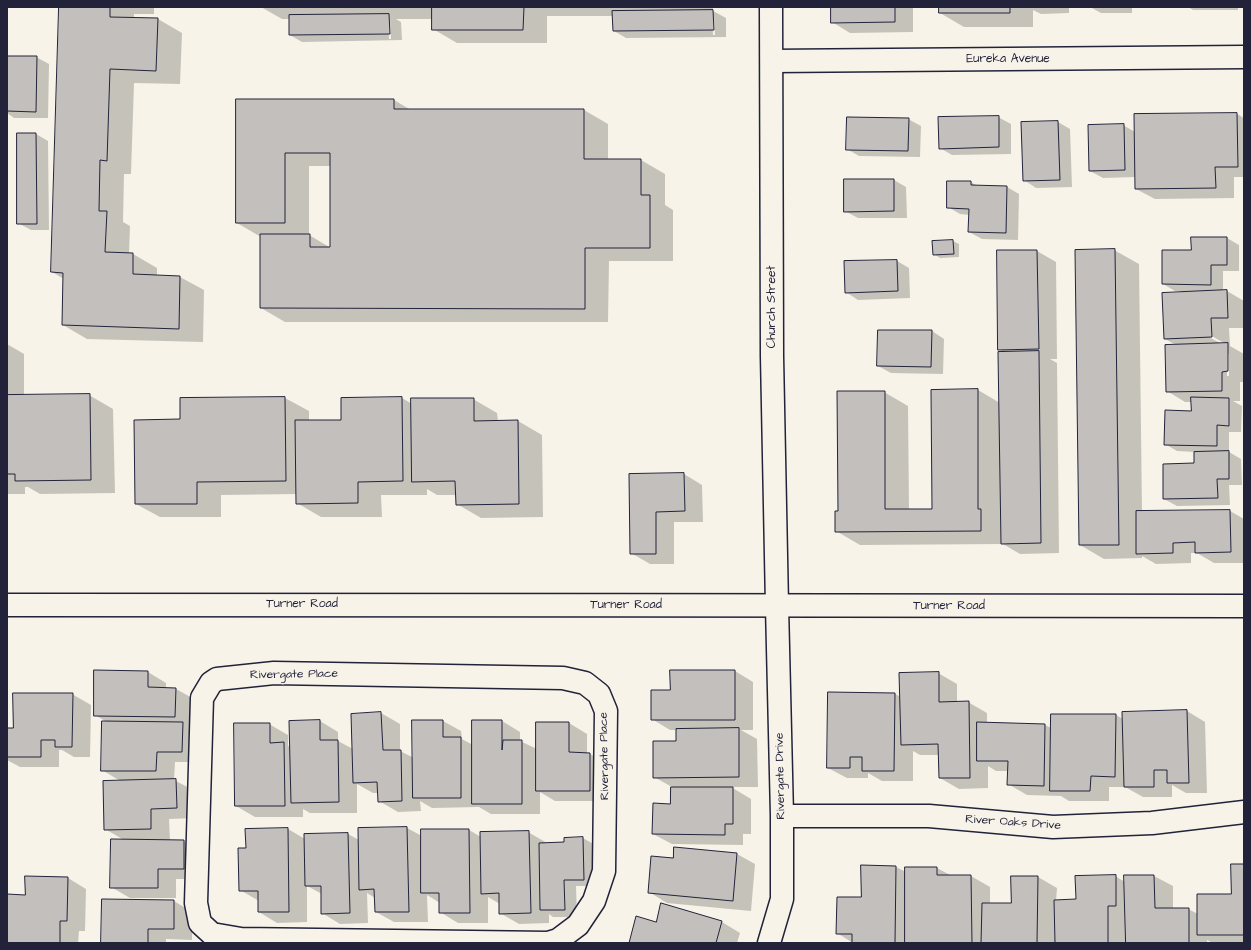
<!DOCTYPE html>
<style>
body{margin:0}
#map{position:relative;width:1251px;height:950px;overflow:hidden;background:#f7f3e8;font-family:"Architects Daughter",sans-serif}
canvas{display:block}
.frame{position:absolute;inset:0;border:8px solid #22223b;pointer-events:none}
</style>
<div id="map">
<canvas width="1251" height="950"></canvas>
<div class="frame"></div>
</div>
<script>
const c = document.querySelector('canvas').getContext('2d');
c.lineJoin = 'round';
function fill(path, color) {
  c.fillStyle = color;
  c.fill(path, 'evenodd');
}
function stroke(path, color, width, dash) {
  c.strokeStyle = color;
  c.lineWidth = width;
  c.lineCap = dash ? 'butt' : 'round';
  c.setLineDash(dash || []);
  c.stroke(path);
}
function label(font, color, halo, rows, align = 'center') {
  c.font = font + ' "Architects Daughter",sans-serif';
  c.lineWidth = 3;
  c.setLineDash([]);
  c.textBaseline = 'middle';
  c.strokeStyle = halo;
  c.fillStyle = color;
  for (const [text, x, y, turn = 0] of rows) {
    c.save();
    c.translate(x, y);
    c.rotate((+turn || 0) * Math.PI / 180);
    c.textAlign = isNaN(turn) ? turn : align;
    if (halo) c.strokeText(text, 0, 0);
    c.fillText(text, 0, 0);
    c.restore();
  }
}
fill(new Path2D(`
 M60,7h94v7h-20v4l24,1 24,14 -2,51 -46,-1 -3,91h-7l-1,48 7,4 -1,28h4l24,14v8l23,1 24,13 -1,52 -116,-3 -24,-14 1,-46 -12,-7z
 M261,7h452v4l13,7v19l-100,1 -12,-7 -1,-15h-66v27h-90l-24,-14v-10h-37l5,3 1,18 -100,2 -12,-7v-16h-8zM712,17h2l1,18h-2zM388,21h2l1,18h-2z
 M832,7h81v25l-63,1 -18,-11z
 M940,7h129v6l-28,1 -8,-4v17h-69l-24,-14z
 M1090,7h42v6h-31z
 M1188,7h50v3h-45z
 M7,57h29l13,7 -1,54h-34l-7,-5z
 M237,100h157l17,10h173l24,14v36h33l24,14v31l8,5v51h-64l-1,61h-323l-24,-14v-71l-24,-14zM309,166h22v82l-22,-13z
 M1237,114l7,4v59h-10v21l-79,1 -19,-10v-12l-33,1 -13,-7 33,-46 12,7v-17z
 M998,117l13,7v30l-59,1 -12,-7z
 M908,119l13,7 -1,31 -61,-1 -12,-7z
 M1058,122l12,7 2,58 -36,1 -12,-8z
 M18,134h18l12,7 1,89h-18l-13,-7z
 M894,180l12,7 1,31h-49l-13,-7z
 M948,182h23l8,5h28l12,7 -1,46 -36,-1 -13,-7 1,-17 -10,-1 -12,-7z
 M1227,238l12,7v26h-16v20h4l17,10v27h-15l1,18 14,8v28h-4v19h-7l9,5 -1,26h-12v20l12,7 1,26h-13l1,20 -53,1 -13,-7 31,-35v-12l-18,-1 -12,-7 27,-32v-10h-7l-18,-11 9,-46 -11,-6 16,-48h-6l-12,-7 29,-33zM1208,334l18,10h-4l-15,-8zM1227,354h2v22h-2z
 M953,241l6,3v13l-19,1 -6,-4z
 M1114,250l25,14 3,248 88,-1 14,8v44h-30l-17,-10h-6v10l-35,1 -14,-8v2l-38,1 -24,-14z
 M998,251h39l19,11 1,97h-7l7,4 2,190 -39,1 -17,-10 -143,1 -24,-14 3,-19 45,-120 24,14 1,104h24l45,-120 22,13 5,-50 -6,-4z
 M897,261l12,7 1,30 -52,2 -12,-8z
 M932,331l12,8 -1,35 -52,-1 -13,-7z
 M7,344l17,10v42l65,-1 24,14 2,84 -75,1 -12,-7h-3v7h-18z
 M285,398l24,13v10h33l60,-23 10,6 61,-5 24,14 1,8h20l24,14 1,82 -62,1 -24,-14v-9h-20l-10,-6v6h-46l1,22h-61l-24,-14v-9l-76,1v22h-61l-24,-13 45,-84v-21z
 M684,474l18,11 1,37h-29v42h-24l-19,-11 -1,-78z
 M735,671l18,11v48h-12l16,9 1,48h-27l20,12v35h-8v11l-71,-1 -19,-10 18,-29 1,-18 -18,-10 23,-35v-12h-7l-18,-11 19,-28z
 M148,672l18,11v5l10,1 18,10v28h-5l12,6 -1,29h-25l-1,18 21,11v27l-26,1 1,22h14l18,10v28h-26v19h-46l-19,-11 13,-47 -19,-11 17,-47 -20,-12 5,-48 -12,-7z
 M938,673l19,11v19l11,-1 19,11v11l58,1 6,3 1,-13h64l7,4 64,-8 18,11 2,71h-21l-14,-8v12h-29l-18,-10h-16v14h-40l-8,-5 -34,-1 -19,-11 1,-13h-13l-8,-5v22l-29,1 -19,-11v-23h-20l-7,-4v30h-31l-14,-8v5h-21l-19,-10 67,-74 6,3z
 M72,694l19,11 -1,52h-16l-12,-7h-3v17h-39l-13,-7v-31h7z
 M381,713l19,11v27l14,7 29,-37 18,10 1,8 11,6 29,-24 18,11v9l17,8 32,-26 18,11v19l3,1 18,10v37h-53l-15,-9v22h-49l-12,-7 -47,1 -12,-7 1,10 -23,1 -19,-11v-8h-6l-16,-9v29h-47l-7,-4v8h-48l-19,-11 33,-82 19,11v11l2,1 30,-26 18,11v9l15,8z
 M407,828l15,8 47,-6 12,7 47,-5 19,11h18l18,-5 12,7 1,41h-20l1,31h-24l-4,-3v9l-30,1 -19,-11v-9l-12,-7v26h-30l-18,-11v-9l-13,-8 1,27h-34l-18,-10 -1,-14 -8,-5 1,30 -28,1 -18,-11v-19l-15,-8v36l-30,1 -18,-11v-11l-19,-11 7,-41 41,-20 17,10 43,-5 11,6z
 M737,854l18,10 -4,47 -84,-8 -18,-11 25,-33z
 M1244,865v78h-31l-6,-3v3h-354l-16,-10 25,-35v-32l34,1 10,5 31,-4 15,8h19l19,11v17l22,1v-28h26l19,11 -1,13 21,-1 38,-24 10,6v-6h29l19,10v23h15l10,5 34,-19z
 M68,878l18,11 -1,42h-6l-1,12h-71v-48l19,1z
 M174,901l18,11v28l-26,-1v4h-64z
 M662,905l60,17 18,11 -3,10h-107l26,-20z`), '#0003');
const building = new Path2D(`
 M59,7h51v10l48,1 -2,53 -46,-2 -3,92 -7,-1 -1,51h8l-2,41 28,1v21l47,2 -1,53 -117,-4 1,-52 -12,-1z
 M432,7h92l-1,23h-91z
 M831,7h64v15l-64,1z
 M939,7h71v6h-71z
 M713,10l1,20 -101,1 -1,-20z
 M389,14l1,20 -101,1v-20z
 M7,56h30l-1,56 -29,-1z
 M236,99h158v10h190v50h57v36h9v53h-65v61l-325,-1v-74h50v13h20v-94h-45v70h-49z
 M1237,113l1,54h-23l1,21 -81,1 -1,-75z
 M999,116v31l-60,2 -1,-32z
 M847,117l62,1 -1,33 -62,-1z
 M1058,121l2,59 -37,1 -2,-59z
 M1124,124l1,46 -36,1 -1,-46z
 M17,133h19l1,91h-20z
 M844,179h50v32l-50,1z
 M947,181h24v4l36,1 -1,47 -38,-1 1,-23 -22,-1z
 M1191,237h36v28h-16v20l-49,-1v-34h29z
 M953,240l1,14 -21,1 -1,-14z
 M1115,249l4,296h-40l-4,-295z
 M997,250h40l2,99 -41,1z
 M897,260l1,31 -53,2 -1,-32z
 M1227,290l1,28h-17l1,19 -48,2 -2,-46z
 M878,330h54l-1,37 -54,-1z
 M1228,343v28l-6,1v19l-56,1 -1,-47z
 M1039,351l2,192 -40,1 -3,-192z
 M978,389v120h3v22l-146,1v-21h3l-1,-120h48v118h47l-1,-119z
 M90,394l1,86 -76,1v-7h-8v-79z
 M285,397l1,84 -89,1v22h-62l-1,-84 46,-1v-21z
 M402,397l1,84 -45,1v21l-62,1 -1,-84h46v-22z
 M1191,397l38,1v28l-12,-1v21l-53,-1 1,-35 26,1z
 M411,398h63v23l44,-1 1,84 -63,1 -1,-24 -43,1z
 M1229,451v28h-12l1,19 -55,1v-35l31,-1v-11z
 M684,473l1,38 -29,1v42h-26l-1,-80z
 M1230,510l1,42 -36,1v-11l-22,1v10l-37,1v-43z
 M94,670l54,1v16l28,1 -1,29 -81,-1z
 M670,670h65v50h-84v-30h19z
 M939,672v30l30,-1 1,77h-31l-1,-34 -37,1 -2,-72z
 M828,692l67,1 -1,78h-32v-14h-12v11h-23z
 M13,693h60l-1,54h-17v-7h-14v17h-34v-29h6z
 M1187,710l2,73h-22v-13h-13v17h-30l-2,-75z
 M381,712l2,38h18l1,51 -24,1 -1,-20 -24,1 -2,-69z
 M1051,714h65l-1,63 -24,-1 -1,15h-40z
 M320,720v20h18l1,62 -48,1 -2,-82z
 M412,720h31v17h18v61h-48z
 M472,720h30v30l1,-10h19v64h-50z
 M102,721l81,1 -1,30h-25l-1,19h-55z
 M536,722h33v30l21,1v38h-54z
 M977,722l68,2 -1,62 -37,-1 1,-24h-31z
 M234,723h36v20l14,-1 1,64h-50z
 M739,728v49l-86,1v-37h23v-12z
 M176,779l1,29 -26,1v20l-47,1 -1,-49z
 M671,787h62v37h-8v11l-73,-1 1,-31 17,1z
 M407,827l2,85h-34l-1,-23 -15,1 -1,-62z
 M288,828l1,84h-31v-21h-19l-1,-43h8l-1,-19z
 M421,829h48l1,84h-31v-20h-18z
 M529,831l2,82 -32,1v-21l-18,1 -1,-62z
 M348,833l2,80 -29,1v-28h-16l-1,-52z
 M583,837l1,43h-20l1,30h-25l-1,-67 25,-1v-4z
 M111,839l73,1v29h-26v19h-48z
 M674,847l63,6 -4,48 -85,-8 3,-37 22,2z
 M1231,864h13v71h-47v-41h34z
 M861,865l35,1 -1,77h-43v-9h-16l1,-37h24z
 M905,867h32v8h34l1,68h-67z
 M1116,875v31h-8v37h-53l-1,-43 22,-1 -1,-23z
 M1124,875h30l1,33h34v35h-63z
 M25,876l43,1 -1,44h-7v22h-53v-49l18,1z
 M1011,876h27l-1,67h-56l1,-40h29z
 M102,899l72,1v29h-26v14h-47z
 M661,903l61,18 -6,22h-87l7,-27 20,6z`);
fill(building, '#c2bfbd');
stroke(building, '#22223b', 1);
const minor = new Path2D(`
 M772,61l472,-4
 M274,673l289,5 22,5 14,11 7,17 -2,160 -10,30 -16,24 -20,15 -10,3 -307,-4 -29,-5 -12,-11 -4,-20 6,-205 9,-15 6,-4z
 M782,816h147l124,11 99,-4 92,-11
 M769,943l13,-44v-83l-5,-210`);
const tertiary = new Path2D(`
 M771,7l1,349 5,250`);
const secondary = new Path2D(`
 M7,605c412,-1 825,1 1237,1`);
stroke(minor, '#22223b', 25);
stroke(tertiary, '#22223b', 25);
stroke(secondary, '#22223b', 25);
stroke(minor, '#f7f3e8', 22);
stroke(tertiary, '#f7f3e8', 22);
stroke(secondary, '#f7f3e8', 22);
label('12px', '#22223b', '#f7f3e8', [
 ["Eureka Avenue",1008,59],
 ["Church Street",772,307,-90],
 ["Turner Road",302,604],
 ["Turner Road",626,605],
 ["Turner Road",949,606],
 ["Rivergate Place",294,675,-1],
 ["Rivergate Place",605,756,-91],
 ["Rivergate Drive",781,776,-91],
 ["River Oaks Drive",1013,823,4]
]);
</script>
